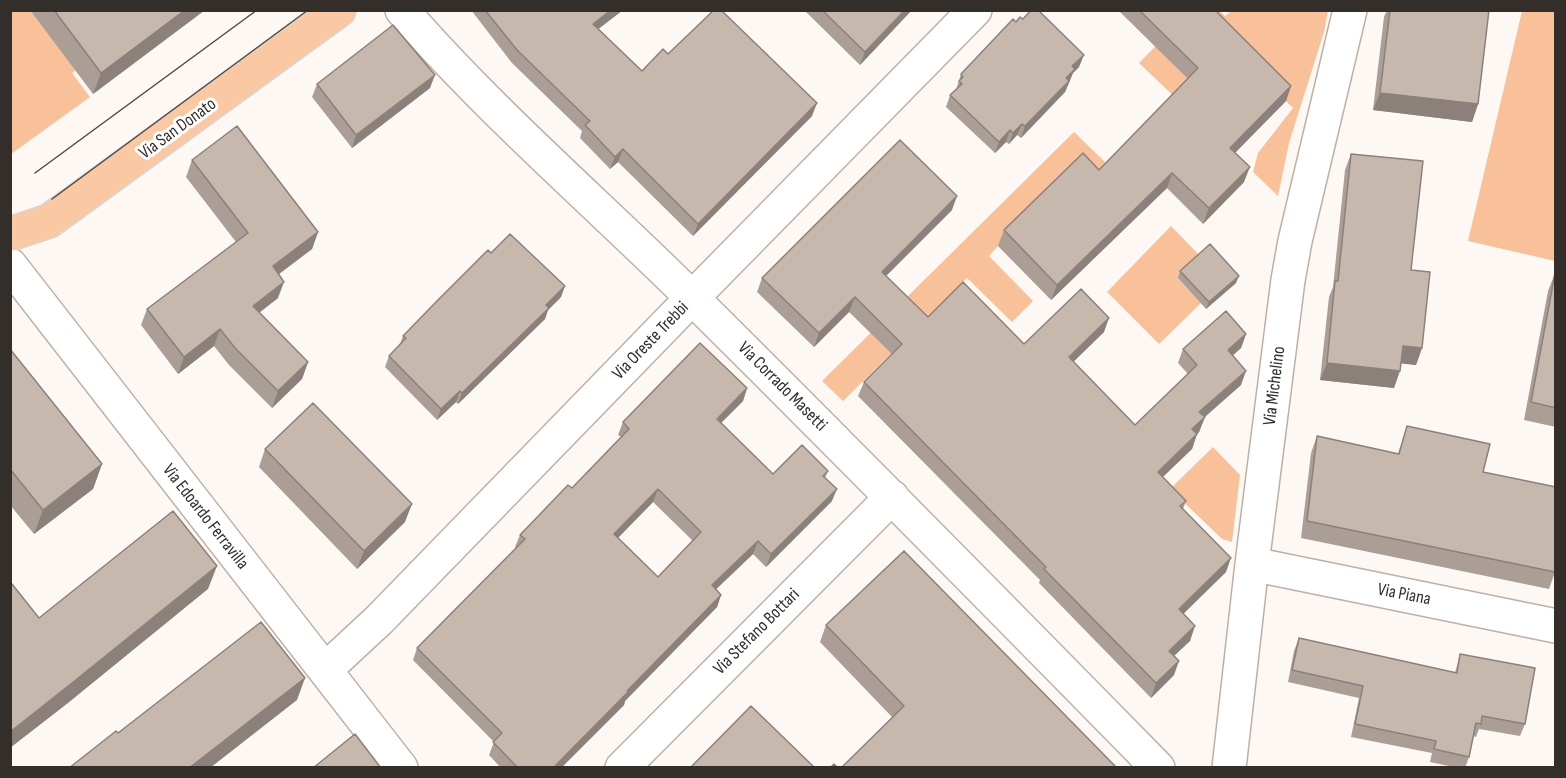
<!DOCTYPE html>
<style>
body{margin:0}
#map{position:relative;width:1566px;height:778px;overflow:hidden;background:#fef8f4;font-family:"Sofia Sans Condensed",sans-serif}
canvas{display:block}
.frame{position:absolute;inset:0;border:12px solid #342e2a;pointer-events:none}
</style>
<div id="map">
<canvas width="1566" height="778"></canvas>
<div class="frame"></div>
</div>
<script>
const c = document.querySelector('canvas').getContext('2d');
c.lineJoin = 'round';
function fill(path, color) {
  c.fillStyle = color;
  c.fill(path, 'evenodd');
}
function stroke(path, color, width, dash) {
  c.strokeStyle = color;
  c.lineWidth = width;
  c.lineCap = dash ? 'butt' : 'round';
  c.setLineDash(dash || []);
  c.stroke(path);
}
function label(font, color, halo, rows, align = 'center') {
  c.font = font + ' "Sofia Sans Condensed",sans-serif';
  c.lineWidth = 6;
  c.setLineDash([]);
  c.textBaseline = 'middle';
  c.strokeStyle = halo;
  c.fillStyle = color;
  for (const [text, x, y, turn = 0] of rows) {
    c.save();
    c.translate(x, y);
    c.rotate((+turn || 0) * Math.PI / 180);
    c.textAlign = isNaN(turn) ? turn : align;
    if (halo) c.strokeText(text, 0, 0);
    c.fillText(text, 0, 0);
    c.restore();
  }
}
fill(new Path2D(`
 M11,11h20l45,59 -4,3 18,24 -79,57z
 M1190,11h30l5,5 6,-5h97l-4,21 -35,111 -11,53 -25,-24 5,-19 35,-45 -81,-79 -37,37 22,22 -16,15 -42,-40z
 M1522,11h33v250l-87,-20z
 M1074,132l63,61 -139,53 -9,10 44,45 -21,21 -45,-44 -124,123 -21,-20z
 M1171,226l30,31 -23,21 23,25 -42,41 -52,-52z
 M1213,447l27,28 -8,67 -10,-3 -52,-50z`), '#f9c199');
const minor = new Path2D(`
 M402,10c85,98 183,183 275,273 162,160 321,322 481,485
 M10,265l391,503
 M1252,564l304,62
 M325,670l54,-50 313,-322 283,-288
 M622,768l270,-271
 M1229,768l23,-204 36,-284 7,-39 55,-231`);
const major = new Path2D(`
 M10,234l39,-13 290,-211`);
stroke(minor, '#beb0a6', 36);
stroke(major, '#d6d5d4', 36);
stroke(minor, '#fff', 33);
stroke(major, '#fac9a4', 33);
stroke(new Path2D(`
 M35,173l222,-163
 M52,199l256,-189`), '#4f4945', 1.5);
fill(new Path2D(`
 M30,10h175l-112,84z
 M471,10h152l-25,19 44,42 26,-17 144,62 -119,120 -75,-74 -8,7 -30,-31 2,-7 -70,-68z
 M804,10h108l-52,55z
 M1118,10h97l76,76 -5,15 -51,52 9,29 -41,42 -36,-36 -116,112 -53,-54 6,-16 95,-60 89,-91z
 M1387,10h102l-11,94 -6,18 -99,-12 11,-93z
 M1023,19l56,48 -6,6 -8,19 -44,46 -4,-3 -8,9 -3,-2 -11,11 -49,-46 4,-12 6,-5 5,-16 55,-52z
 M317,84l113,4 -78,60 -40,-51z
 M1351,154l60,116 11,78 -6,17 -15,-2 -7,25 -74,-8 9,-83 4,-10 12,-117z
 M192,160l126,72 -6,17 -33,25 -1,24 -19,15 49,49 -6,17 -30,29 -43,-43 -15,-19 -36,28 -37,-49 6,-16 89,-67 -50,-65z
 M952,210l-66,66 42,41 96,27 80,-12 -31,30 62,63 53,-51 -10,-11 5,-14 63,-15 -5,14 -9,8 9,29 -36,32 -6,15 -2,2 -5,15 -29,28 23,24 -3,8 43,63 -43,42 7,27 -16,15v19l-23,23 -112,-115 1,-3 -182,-184 6,-14 28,-28 -43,-42 -35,35 -57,-55 5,-14z
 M1180,271l56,12 -30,26 -28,-31z
 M1555,273h1v154l-32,-7 24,-129z
 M561,297l-13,13 -3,9 -87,85 -2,-2 -19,18 -52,-53 4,-11 11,-12 3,-8z
 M10,349l92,115 -9,25 -59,45 -24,-29z
 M747,388l-4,13 -22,22 52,51 55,-3 -3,7 7,23 -66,66 -13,-13 -37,35 5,6 -4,12 -92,94 -1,4 -63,63h-60l-12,-13 5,-13 -81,-82 4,-12 99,-100 -1,-1 5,-12 52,-47 49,-51 -3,-2 5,-13zM653,502l40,39 -35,36 -40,-39z
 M1407,426l76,46 72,100 -6,17 -248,-51 10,-85 6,-17 81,18z
 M265,449l140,73 -48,47 -98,-102z
 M826,625l291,143 -225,-51 -72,-75z
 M1299,638l156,35 5,-19 65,70 -5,12 -41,-7 -3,8 -3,-1 -4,21 -4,11h-7l-28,-6 2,-9 -81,-16 8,-39 -71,-16 6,-31z`), '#ab9e96');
fill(new Path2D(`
 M185,10h20l-112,84 8,-21z
 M611,10h12l-35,27 5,-13z
 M905,10h7l-52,55 5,-13z
 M1084,55l-5,12 -6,6 -8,19 -44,46 4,-12 41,-48 6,-12z
 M435,75l-5,13 -78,60 4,-13z
 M1291,86l-5,15 -61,62 5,-15z
 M1380,93l98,11 -6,18 -99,-12z
 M817,103l-5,13 -119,120 5,-12z
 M1022,124l-5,11 -8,9 4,-11z
 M1010,130l-4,12 -11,11 4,-11z
 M623,149l-5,13 -8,7 5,-12z
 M1250,167l-6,15 -41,42 6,-16z
 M1172,173l-5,15 -116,112 6,-15z
 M957,196l-5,14 -76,76 6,-14z
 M318,232l-6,17 -45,34 6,-17z
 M1239,276l-3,7 -30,26 3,-7z
 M284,282l-6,16 -31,24 6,-16z
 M565,286l-4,11 -13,13 -3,9 -87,85 4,-11 84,-88z
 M855,297l-6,15 -35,35 5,-14z
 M1109,318l-5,14 -41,40 6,-15z
 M220,329l-6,17 -36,28 6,-17z
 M1246,334l-5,14 -19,17 6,-15z
 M1403,346l19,2 -6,17 -19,-2z
 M308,362l-6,17 -30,29 6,-17z
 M1327,363l73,8 -6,17 -74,-8z
 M1246,371l-5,14 -47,41 5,-14z
 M747,388l-4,13 -31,31 5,-13z
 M460,391l-4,11 -19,18 4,-11z
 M1205,417l-6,15 -12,12 5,-15z
 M1197,434l-5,15 -39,37 5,-14z
 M102,464l-9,25 -59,45 9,-24z
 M658,489l-5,13 -44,45 5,-13z
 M837,489l-5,12 -66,66 5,-13z
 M412,504l-7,18 -48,47 7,-18z
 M758,541l-5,13 -46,44 5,-13z
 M1231,558l-5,14 -53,52 6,-15z
 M217,566l-9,23 -140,114 -58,45v-16z
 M721,595l-4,12 -92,94 -1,4 -63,63h-8z
 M1195,626l-5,15 -26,24 5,-14z
 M1179,661l-5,14 -23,23 5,-15z
 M305,678l-8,22 -87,68h-21z`), '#8b817a');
const building = new Path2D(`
 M54,10h131l-84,63z
 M485,10h126l-18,14 49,47 21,-22 5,5 46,-44h7l96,93 -119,121 -75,-75 -8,8 -30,-32 5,-4 -73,-71z
 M822,10h83l-40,42z
 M1031,10h7l46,45 -12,11 3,3 -9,9 3,3 -44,45 -3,-2 -9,9 -3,-3 -11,12 -49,-47 12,-11 -3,-3 4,-4 -2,-3 52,-55 3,3 4,-5 3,2z
 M1139,10h76l76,76 -61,62 20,19 -41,41 -37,-35 -115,112 -53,-55 79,-77 16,17 99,-102z
 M1390,10h99l-11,94 -98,-11z
 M393,25l42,50 -79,60 -39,-51z
 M237,126l81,106 -45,34 11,16 -31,24 55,56 -30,29 -43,-43 -15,-19 -36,28 -37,-48 101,-76 -56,-73z
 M900,140l57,56 -75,76 46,45 35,-35 61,62 57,-55 28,29 -40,39 66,68 62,-60 -14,-16 43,-38 20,23 -18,16 18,21 -47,41 6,5 -13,12 5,5 -39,38 28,29 -6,5 51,52 -52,51 16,17 -26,25 10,10 -23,22 -112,-114 2,-2 -182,-185 38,-38 -47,-47 -36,36 -57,-55z
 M1351,154l72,7 -12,109 19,2 -8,76 -19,-2 -3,25 -73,-8 8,-82h3z
 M510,234l55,52 -19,19 3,3 -87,85 -2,-2 -19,18 -52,-53 17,-18 -3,-2 33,-34 52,-52 3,3z
 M1210,244l29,32 -30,26 -29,-31z
 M1555,273h1v135l-25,-6z
 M700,343l47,45 -30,31 56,55 29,-29 26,26 -5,5 14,13 -66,65 -13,-13 -46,44 9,10 -94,96 1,1 -75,76h-35l-25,-26 9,-9 -85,-85 108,-109 -5,-4 48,-50 4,3 57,-59 -6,-7zM658,489l43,43 -43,45 -44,-43z
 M10,349l92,115 -59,46 -33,-41z
 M313,403l99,101 -48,47 -99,-102z
 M1407,426l83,18 -7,28 73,15 -1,85 -248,-51 10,-85 82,18z
 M173,511l44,55 -140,113 -67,53v-147l2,-1 27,34z
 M904,551l213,217h-276l63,-62 -78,-81z
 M261,622l44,56 -116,90h-120l47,-37 2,2z
 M1299,638l158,35 3,-19 75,14 -10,56 -43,-8 -1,8 -5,-1 -7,34 -35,-8 2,-8 -81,-17 8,-38 -71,-16z
 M751,706l64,62h-125z
 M355,734l26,34h-68z
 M834,764l4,4h-8z`);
fill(building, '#c7b8ae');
stroke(building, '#8b817a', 1.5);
label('18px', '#342e2a', '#fff', [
 ["Via San Donato",178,129,-36],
 ["Via Oreste Trebbi",651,341,-46],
 ["Via Michelino",1275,386,-83],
 ["Via Corrado Masetti",782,387,45],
 ["Via Edoardo Ferravilla",205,517,52],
 ["Via Piana",1404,595,11],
 ["Via Stefano Bottari",757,632,-45]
]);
</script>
